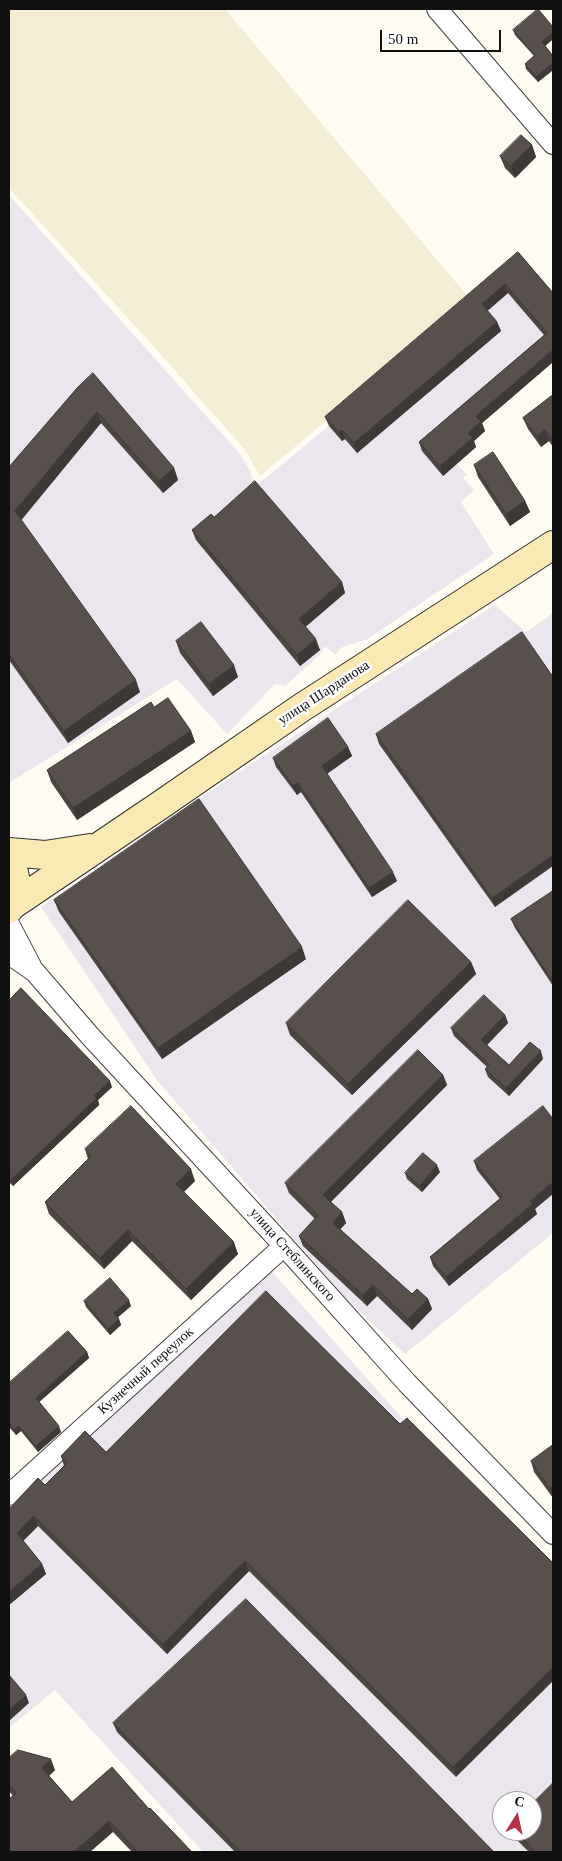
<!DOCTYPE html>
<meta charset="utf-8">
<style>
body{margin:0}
#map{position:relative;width:562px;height:1861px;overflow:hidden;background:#fefbf3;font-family:"Times New Roman",serif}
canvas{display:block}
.frame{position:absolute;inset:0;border:10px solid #101010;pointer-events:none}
.north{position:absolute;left:492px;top:1791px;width:50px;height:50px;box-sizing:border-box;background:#fff;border:1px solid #9f9f9f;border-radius:50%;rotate:10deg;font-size:14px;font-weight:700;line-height:20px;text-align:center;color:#101010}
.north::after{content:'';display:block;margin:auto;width:18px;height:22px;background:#b63147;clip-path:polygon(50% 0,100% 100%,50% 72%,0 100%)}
.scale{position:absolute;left:380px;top:30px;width:121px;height:22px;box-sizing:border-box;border:2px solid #101010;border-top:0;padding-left:6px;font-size:15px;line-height:18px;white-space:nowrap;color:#101010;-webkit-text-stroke:4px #fff;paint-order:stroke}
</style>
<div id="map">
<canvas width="562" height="1861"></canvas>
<div class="frame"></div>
<div class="north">С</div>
<div class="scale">50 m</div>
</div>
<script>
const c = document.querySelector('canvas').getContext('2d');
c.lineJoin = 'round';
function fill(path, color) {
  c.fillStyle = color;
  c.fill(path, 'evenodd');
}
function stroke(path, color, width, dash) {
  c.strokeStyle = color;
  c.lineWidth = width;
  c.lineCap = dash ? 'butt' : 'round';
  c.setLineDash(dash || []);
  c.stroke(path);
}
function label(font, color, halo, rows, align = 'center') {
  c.font = font + ' "Times New Roman",serif';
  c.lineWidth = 5;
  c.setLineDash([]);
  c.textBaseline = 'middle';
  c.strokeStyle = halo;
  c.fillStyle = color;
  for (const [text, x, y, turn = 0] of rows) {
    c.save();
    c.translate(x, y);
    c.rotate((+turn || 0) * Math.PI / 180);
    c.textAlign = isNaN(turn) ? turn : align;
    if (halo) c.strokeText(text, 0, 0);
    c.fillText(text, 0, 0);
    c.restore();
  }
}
fill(new Path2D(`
 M9,195l231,259 10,17 2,7 6,6 71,-58 192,-165 32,101 -73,63 5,6 -12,10 -7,-5 10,11 -19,17 10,11 -4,3 11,12 -13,12 33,52 -128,86 -24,7 -7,8 -10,-9 -6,10 -34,30 -10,-2 -48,50 -50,-55 -168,104z
 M495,605l31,27 27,-19v620l-148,121 -62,-58 -186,-216 -116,-173 171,-117z
 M268,1267l143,161 142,142v282h-350l-148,-162 -46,38v-212l72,-77zM502,1801h30v30h-30z`), '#ebe5ed');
fill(new Path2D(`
 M9,9h216l246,291 -211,176 -15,-26 -98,-111 -138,-151z`), '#f3edd4');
const minor = new Path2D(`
 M437,9l116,135
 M9,924l22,42
 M9,954l26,18 55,64 194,210 123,137 146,151
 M9,1495l275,-249`);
const secondary = new Path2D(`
 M9,852l36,3 45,-7
 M9,860c8,16 10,33 0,49
 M11,906l148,-100 142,-98 252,-163`);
stroke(minor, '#434343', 22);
stroke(secondary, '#323232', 30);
stroke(minor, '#fff', 20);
stroke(secondary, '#f9e9b3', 28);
fill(new Path2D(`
 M513,30l40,9 -8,7 8,10v14l-15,12 -12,-13 -1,-5 9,-8 -19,-21z
 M532,145l4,12 -21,21 -10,-10 -5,-12z
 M518,252l35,41v69l-71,61 3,8 -11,10 2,6 -33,29 -21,-25 -3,-9 125,-107 -36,-42 -21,18 10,11 4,9 -144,122 -12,-14 -3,2 -13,-15 -4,-9z
 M78,387l96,81 4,12 -15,13 -62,-70 -80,97 119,172 -72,51 -59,-83v-193z
 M553,395v52l-4,-6 -8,6 -13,-18 -5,-11z
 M474,465l51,36 5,11 -20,14 -32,-49z
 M214,517l128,65 3,11 -40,34 15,23 -20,16 -104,-126 -4,-10z
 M176,641l62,36 -25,19 -33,-43z
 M553,677l-58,230 -116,-163 -3,-10z
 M154,707l37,24 4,11 -118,78 -26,-38 -4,-12z
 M348,747l4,9 -25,18 70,107 -25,16 -71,-105 -4,3 -21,-28 -3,-9z
 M553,891v95l-38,-58 -4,-9z
 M54,900l252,59 -144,100 -103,-147z
 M471,962l5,12 -124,121 -62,-60 -4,-12z
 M9,997l103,90 -14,13 1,5 -86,81 -4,-4z
 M505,1015l3,8 -21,22 22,20 34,-6 -34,37 -21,-19 -3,-8 2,-2 -33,-31 -3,-8z
 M443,1075l4,10 -116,117 11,10 4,11 -6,6 72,65 16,5 4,10 -20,21 -35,-34 -10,10 -64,-60 -4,-10 16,-17 -26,-26 -4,-10z
 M85,1149l110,32 -11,11 54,62 -47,46 -59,-59 -28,28 -55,-55 -4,-12 43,-43z
 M474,1161l61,48 2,5 -88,72 -16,-20 -3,-9 70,-58 -23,-29z
 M440,1172l-18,20 -15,-13 -2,-6z
 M84,1301l47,5 -13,11 3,8 -11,10 -24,-28z
 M87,1352l2,6 -50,44 22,30 -23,20 -17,-21 -5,4 -7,-8v1v-45z
 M400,1424l56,353 -207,-206 -82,83 -129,-128 -15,15 19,23 4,10 -37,31v-96l36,-24 19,-19 -3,-10z
 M553,1445v53l-19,-26 -3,-11z
 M113,1723l381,129h-259l-118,-120z
 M9,1758l46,12 -6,6 23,26 77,7 43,43h-60l-19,-20 -100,-36 -4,-5z
 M512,1831h20l21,21h-24l-15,-15z`), '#4c4542');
fill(new Path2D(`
 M553,32v7l-9,8 -2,-5z
 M553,63v7l-15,12 -2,-5z
 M532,145l4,12 -21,21 -4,-12z
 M505,284l3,9 -23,20 -3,-9z
 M497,322l4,9 -144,122 -3,-10z
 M553,350v12l-71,61 3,8 -11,10 2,6 -33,29 -3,-10 28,-33 8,-17z
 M97,412l4,11 -82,100 -4,-12z
 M342,430l3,9 -3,2 -3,-9z
 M545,430l4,11 -8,6 -4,-11z
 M174,468l4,12 -15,13 -4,-12z
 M525,501l5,11 -20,14 -4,-12z
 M342,582l3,11 -42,36 -4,-10z
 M316,639l4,11 -20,16 -3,-11z
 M234,665l4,12 -25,19 -4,-12z
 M136,680l4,12 -72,51 -4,-12z
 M191,731l4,11 -118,78 -4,-12z
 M348,747l4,9 -27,19 -3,-9z
 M298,783l3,9 -4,3 -4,-9z
 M553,855v11l-58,41 -3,-9z
 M393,872l4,9 -25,16 -3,-9z
 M302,947l4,12 -144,100 -4,-11z
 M471,962l5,12 -124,121 -4,-11z
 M505,1015l3,8 -24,25 -3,-8z
 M541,1051l2,8 -34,37 -3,-8z
 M443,1075l4,10 -120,120 -4,-10z
 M110,1081l2,6 -14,13 1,5 -86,81 -2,-6 83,-84z
 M437,1165l3,7 -18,20 -2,-6z
 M191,1169l4,12 -15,14 -4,-11z
 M553,1182v12l-18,15 2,5 -88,72 -3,-9 84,-76z
 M342,1212l4,11 -9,10 -4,-10z
 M128,1230l4,11 -28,28 -4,-11z
 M234,1242l4,12 -47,46 -5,-11z
 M373,1285l4,11 -10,10 -4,-11z
 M428,1299l4,10 -20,21 -4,-11z
 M129,1300l2,6 -15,13 -2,-6z
 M119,1319l2,6 -11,10 -2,-6z
 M87,1352l2,6 -51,45 -2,-5z
 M19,1426l2,5 -5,4 -2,-5z
 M59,1426l2,6 -23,20 -2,-6z
 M553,1486v11l-3,-8z
 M34,1516l4,10 -17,17 -4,-10z
 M245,1561l4,10 -82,83 -4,-10z
 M42,1564l4,10 -37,31v-13z
 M553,1667v14l-97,96 -3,-10z
 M26,1695l3,8 -20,18v-11z
 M51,1759l4,11 -9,8 -4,-10z
 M109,1821l4,11 -23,20h-17z`), '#3e3836');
const building = new Path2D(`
 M538,9l15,18v5l-11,10 11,14v7l-17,14 -11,-13 10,-9 -22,-25z
 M521,135l11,10 -21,21 -11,-10z
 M518,252l35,41v57l-77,66 5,6 -13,11 5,5 -33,28 -21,-24 128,-109 -42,-49 -23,20 15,18 -143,121 -12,-13 -3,2 -14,-15z
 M93,373l81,95 -15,13 -62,-69 -82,99 121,169 -72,51 -55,-77v-187l69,-80z
 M553,395v45l-8,-10 -8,6 -14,-18z
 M493,452l32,49 -19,13 -32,-49z
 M255,481l87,101 -43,37 17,20 -19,16 -105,-125 19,-16 3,3z
 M201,622l33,43 -25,19 -33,-43z
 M522,632l31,45v178l-61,43 -116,-164z
 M168,698l23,33 -118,77 -26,-38 104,-68 3,5z
 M328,718l20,29 -26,19 71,106 -24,16 -71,-105 -5,3 -20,-28z
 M199,799l103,148 -144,101 -104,-148z
 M553,891v91l-42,-63z
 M408,900l63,62 -123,122 -62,-61z
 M21,988l89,93 -16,15 3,2 -86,82 -2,-2v-181l1,2z
 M484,995l21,20 -24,25 28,25 21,-23 11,9 -35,37 -21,-19 4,-4 -38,-37z
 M418,1050l25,25 -120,120 19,17 -9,11 79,71 5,-5 11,10 -20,20 -35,-34 -10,10 -64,-59 19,-21 -33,-32z
 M131,1106l60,63 -15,15 58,58 -48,47 -58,-59 -28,28 -55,-56 46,-46 -6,-7z
 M543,1106l10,13v63l-23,19 3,3 -87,73 -16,-20 72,-60 -28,-36z
 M423,1153l14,12 -17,21 -15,-13z
 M110,1278l19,22 -15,13 5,6 -11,10 -24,-28z
 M266,1291l134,133 7,-6 146,145v104l-100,100 -208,-206 -82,83 -129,-128 -17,17 25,31 -33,28v-83l29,-31 7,7 22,-22 -6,-7 24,-25 21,21z
 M68,1331l19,21 -51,46 23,28 -23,20 -17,-20 -5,4 -5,-7v-40z
 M553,1445v41l-3,3 -19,-28z
 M246,1599l248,253h-253l-128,-129z
 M9,1675l17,20 -17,15z
 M18,1750l33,9 -9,9 30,34 40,-35 37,42 1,-1 42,44h-54l-29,-31 -36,31h-64v-53l7,-6 -7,-8v-27z
 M553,1783v69h-17l-21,-21h17v-27z`);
fill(building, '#58504d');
stroke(building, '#3e3836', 1);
label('14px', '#101010', '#fff', [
 ["улица Шарданова",324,693,-33],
 ["улица Стеблинского",292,1255,48],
 ["Кузнечный переулок",146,1371,-42]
]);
</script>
